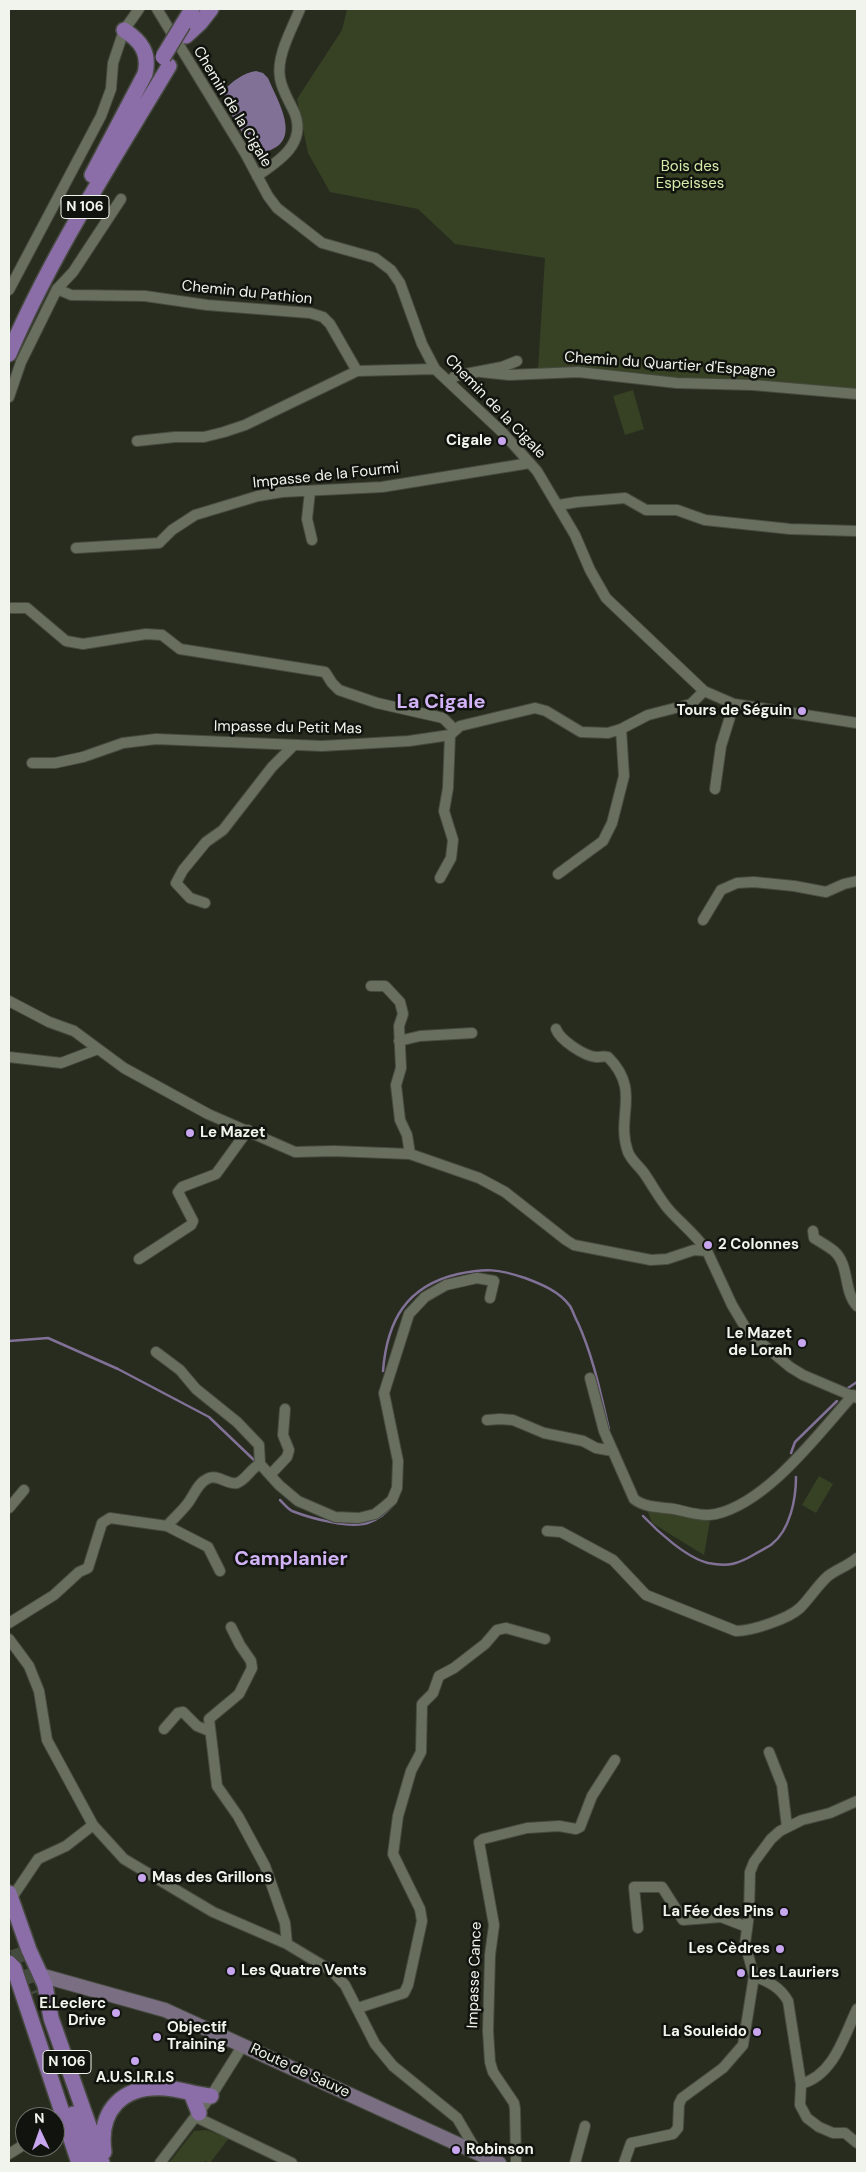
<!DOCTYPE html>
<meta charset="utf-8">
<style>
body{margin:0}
#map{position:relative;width:866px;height:2172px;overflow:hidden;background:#272c1f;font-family:"DM Sans",sans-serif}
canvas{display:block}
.frame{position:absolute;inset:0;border:10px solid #f1f4ec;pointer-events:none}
.north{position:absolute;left:15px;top:2107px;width:50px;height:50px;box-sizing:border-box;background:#11140e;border:1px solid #6b6e67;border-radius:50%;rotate:357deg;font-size:14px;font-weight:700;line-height:20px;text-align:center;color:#f1f4ec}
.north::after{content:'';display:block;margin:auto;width:18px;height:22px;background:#c8a6ef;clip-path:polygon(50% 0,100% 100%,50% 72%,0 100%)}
</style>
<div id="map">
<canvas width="866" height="2172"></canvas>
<div class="frame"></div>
<div class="north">N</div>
</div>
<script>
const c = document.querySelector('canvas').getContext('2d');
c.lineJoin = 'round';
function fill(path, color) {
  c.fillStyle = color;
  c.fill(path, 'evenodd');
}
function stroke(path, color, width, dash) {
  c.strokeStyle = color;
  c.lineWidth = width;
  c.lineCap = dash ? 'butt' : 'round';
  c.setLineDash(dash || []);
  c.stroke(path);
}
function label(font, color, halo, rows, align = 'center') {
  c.font = font + ' "DM Sans",sans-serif';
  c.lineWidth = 5;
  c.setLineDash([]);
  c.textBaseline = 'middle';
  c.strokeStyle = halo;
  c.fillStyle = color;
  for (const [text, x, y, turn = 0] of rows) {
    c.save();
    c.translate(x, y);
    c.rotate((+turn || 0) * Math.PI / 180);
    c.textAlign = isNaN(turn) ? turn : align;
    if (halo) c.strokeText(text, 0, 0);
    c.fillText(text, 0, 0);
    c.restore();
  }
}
fill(new Path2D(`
 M347,9h510v380l-100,-9 -76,-1 -143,-10 7,-111 -90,-14 -37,-35 -88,-17 -22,-39 -11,-54 45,-69z
 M633,390l11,39 -19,6 -12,-39z
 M819,1476l14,8 -17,29 -14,-8z
 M646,1507l36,6 28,8 -6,34 -52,-32z
 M206,2130l23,8 -19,25 -5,-2 -2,2h-34l25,-32z`), '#374224');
fill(new Path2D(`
 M256,71l7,2 5,5c11,26 38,68 -9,75 -13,-13 -35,-44 -35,-63 9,-9 19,-17 32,-19z`), '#817196');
stroke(new Path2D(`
 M9,1341l39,-3 70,31 91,48 45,43
 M383,1371c4,-50 23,-85 75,-97 28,-6 40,-5 67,4 16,6 34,13 45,28 3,5 5,12 8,17 16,36 22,69 31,106
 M848,1388l9,-6
 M791,1453l4,-11 42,-41
 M280,1500c4,4 8,9 12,11 18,7 60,19 78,11 9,-3 16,-9 22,-16
 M643,1516c15,16 44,42 65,47 21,4 30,1 47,-9 6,-4 12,-6 17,-10 18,-14 24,-45 24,-67`), '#817196', 2.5);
stroke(new Path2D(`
 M17,1948l16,46`), '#454a3e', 15, [15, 8]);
const minor = new Path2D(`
 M157,9l88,144 23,43 9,12 45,35 53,15 16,12 9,13 22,61 13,25 68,64 34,38 38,64 15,35 16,28 98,93 30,13 123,19
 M257,176c22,-15 49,-32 38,-62 -5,-12 -13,-23 -15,-36 -4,-22 12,-49 20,-69
 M57,289l14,6 74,1 62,9 103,8 13,4 7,7 27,47 78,-2
 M9,290l92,-174 10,-27 2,-26 11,-33 15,-21
 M481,372l28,3 69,-3 99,11 76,2 104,9
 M449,382l6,-6 47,-9 15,-6
 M9,397l12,-35 36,-73 16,-17 48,-73
 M137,441l38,-4h29l20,-5 21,-7 112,-54
 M310,491l-3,28 5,21
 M559,505l18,-3 48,-4 21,12h31l28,10 85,9 67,2
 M76,548l83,-5 13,-13 23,-15 63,-19 24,-4 100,-5 148,-24
 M9,608h18l39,33 17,3 63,-10 16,1 18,14 145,23 7,11 7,7 38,13 66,15 11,11
 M32,763h23l28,-6 40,-14 33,-4 166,7 87,-5 41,-6 10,-9 75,-18 11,3 35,21 27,1 13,-4 27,-14 43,-11 13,-13
 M715,789l6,-43 13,-42
 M558,874l45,-33 9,-18 12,-47 -3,-47
 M440,878l11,-20 2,-18 -9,-29 4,-23 2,-53
 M205,903l-15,-5 -14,-15 7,-13 23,-28 17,-12 49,-63 22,-22
 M703,920l18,-30 16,-7 17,-1 40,4 32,6 18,-8 13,-3
 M371,986h14l15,16 3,12 -4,12 2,42 -5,17 4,35 7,15 3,19
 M9,1001l40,21 25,9 50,37 84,46 87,38 39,-1 76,3 69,24 26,14 61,48 8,5 77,15 16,-1 27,-9 13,1 25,54 16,27 42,35 13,8 54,23
 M556,1029c4,11 28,27 40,28 5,0 8,-1 12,0 34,34 7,59 20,95 3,8 11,14 16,21 9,13 16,27 26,38 13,14 27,25 37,40
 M399,1041l21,-5 52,-3
 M9,1057l52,6 37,-14
 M813,1231l1,7c6,4 14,8 20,13 16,14 9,40 23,55
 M139,1259l52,-34 2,-4 -15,-29 4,-5 34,-13 32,-44
 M156,1352l24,18 16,19 41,33 22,23 1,19
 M590,1378l14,53 30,68c11,9 27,8 40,10 14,3 28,8 42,5 52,-12 102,-80 137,-119
 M487,1420l13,-1 13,1 31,13 39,8 13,7 17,3
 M270,1475l17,-18 2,-7 -6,-15 2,-26
 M9,1508l15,-18
 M167,1526c7,-8 15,-15 21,-23 6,-8 10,-20 19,-24 10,-6 20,6 30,4 9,-3 14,-15 23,-19l19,21 19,16 37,16 24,1 16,-4 9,-7 8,-7 5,-12 1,-27 -14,-68 25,-79 16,-17 21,-12 31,-7 17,3 -4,17
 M547,1531l14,1 52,28 33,35 90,36c16,0 52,-12 64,-23 10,-10 17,-22 28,-32 9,-7 20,-10 29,-18
 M9,1623l45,-28 25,-23 9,-4 14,-45 8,-5 57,8 41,21 12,24
 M231,1627l9,18 11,16 1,7 -13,26 -30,25 8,67 21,30 27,50 20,57 2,21
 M9,1639l20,27 10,25 8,49 46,85 31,34 89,53 74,32 45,27 13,14 30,59 18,22 64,52 20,34
 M164,1729l14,-16 5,-1 14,14 12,5
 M769,1752l13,33 5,42
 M11,1899l27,-40 28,-13 27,-21
 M638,1928l-4,-41h28l21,33 38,-3 26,10
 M754,1976c15,6 26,11 34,25l13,83 -1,21 7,13 12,9 14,6h12l12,10
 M358,2008l46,-15 4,-8 14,-64 -2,-12 -27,-55 5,-38 13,-45 10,-19 1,-48 11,-11 6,-17 15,-8 31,-24 12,-14 9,-2 39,11
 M801,2084c33,-9 43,-48 56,-75
 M196,2117l96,46
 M9,2154l16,-10
 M160,2163l51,-67 32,-51
 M516,2163l-1,-54 -1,-6 -21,-31 -3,-10 -2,-31 2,-76 4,-30 -15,-83 4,-3 44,-11 32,-2 17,3 4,-2 12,-31 23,-36
 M575,2163l10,-37
 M624,2163l7,-20 42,-9 5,-6 1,-24 3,-6 41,-30 20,-23 11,-69 -9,-32 4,-30 1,-42 4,-10 17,-23 9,-8 22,-11 28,-7 27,-12`);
const secondary = new Path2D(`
 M40,1975l125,35 334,153`);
const primary = new Path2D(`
 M183,24l9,-15
 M186,36l14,-13 11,-14
 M92,175l53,-101c5,-21 -4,-33 -21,-44
 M9,354c43,-101 104,-194 160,-288
 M9,1893l20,57 16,35 6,33 51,145
 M9,1963l5,5 65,195
 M191,2093l8,20
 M73,2114l17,49
 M104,2152c-6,-42 19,-67 61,-64 16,1 31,7 46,8`);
stroke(minor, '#464a3f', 12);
stroke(secondary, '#464a3f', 16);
stroke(primary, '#464a3f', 18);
stroke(minor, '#696f5f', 10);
stroke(secondary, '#7a6e83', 14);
stroke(primary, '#8b6da8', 15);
const primaryBridge = new Path2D(`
 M163,57l20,-33`);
stroke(primaryBridge, '#464a3f', 18, []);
stroke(primaryBridge, '#8b6da8', 15);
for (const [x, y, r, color] of [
 [502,441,5,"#c8a6ef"],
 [802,711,5,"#c8a6ef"],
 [190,1133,5,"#c8a6ef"],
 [708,1245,5,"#c8a6ef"],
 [802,1343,5,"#c8a6ef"],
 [142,1878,5,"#c8a6ef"],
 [784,1912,5,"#c8a6ef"],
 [780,1949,5,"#c8a6ef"],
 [231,1971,5,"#c8a6ef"],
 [741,1973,5,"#c8a6ef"],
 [116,2013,5,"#c8a6ef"],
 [757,2032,5,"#c8a6ef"],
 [157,2037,5,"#c8a6ef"],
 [135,2061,5,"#c8a6ef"],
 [456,2150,5,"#c8a6ef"]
]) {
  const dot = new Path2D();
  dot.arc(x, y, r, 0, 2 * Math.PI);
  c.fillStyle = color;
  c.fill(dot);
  stroke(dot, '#11140e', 2);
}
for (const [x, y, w] of [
 [85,207,48],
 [67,2062,48]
]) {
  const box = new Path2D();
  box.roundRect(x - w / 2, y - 11.5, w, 23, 4);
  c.fillStyle = '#11140e';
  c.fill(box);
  stroke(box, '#f1f4ec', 1);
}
label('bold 14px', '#f1f4ec', null, [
 ["N 106",85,207],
 ["N 106",67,2062]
]);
label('15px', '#f1f4ec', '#11140e', [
 ["Chemin de la Cigale",232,107,59],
 ["Chemin du Pathion",247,293,6],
 ["Chemin du Quartier d'Espagne",670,365,4],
 ["Chemin de la Cigale",495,407,46],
 ["Impasse de la Fourmi",326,476,-6],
 ["Impasse du Petit Mas",288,728,1],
 ["Impasse Cance",475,1975,-88],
 ["Route de Sauve",300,2071,25]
]);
label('15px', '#d4ebaa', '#11140e', [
 ["Bois des",690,167],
 ["Espeisses",690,184]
]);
label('bold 15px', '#f1f4ec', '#11140e', [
 ["Cigale",492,441],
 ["Tours de Séguin",792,711],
 ["Le Mazet",200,1133,"left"],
 ["2 Colonnes",718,1245,"left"],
 ["Le Mazet",792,1334],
 ["de Lorah",792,1351],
 ["Mas des Grillons",152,1878,"left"],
 ["La Fée des Pins",774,1912],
 ["Les Cèdres",770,1949],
 ["Les Quatre Vents",241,1971,"left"],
 ["Les Lauriers",751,1973,"left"],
 ["E.Leclerc",106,2004],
 ["Drive",106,2021],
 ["Objectif",167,2028,"left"],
 ["Training",167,2045,"left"],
 ["La Souleido",747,2032],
 ["A.U.S.I.R.I.S",135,2078,"center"],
 ["Robinson",466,2150,"left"]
], 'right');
label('bold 20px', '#d2b3f8', '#11140e', [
 ["La Cigale",441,703],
 ["Camplanier",291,1560]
]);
</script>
